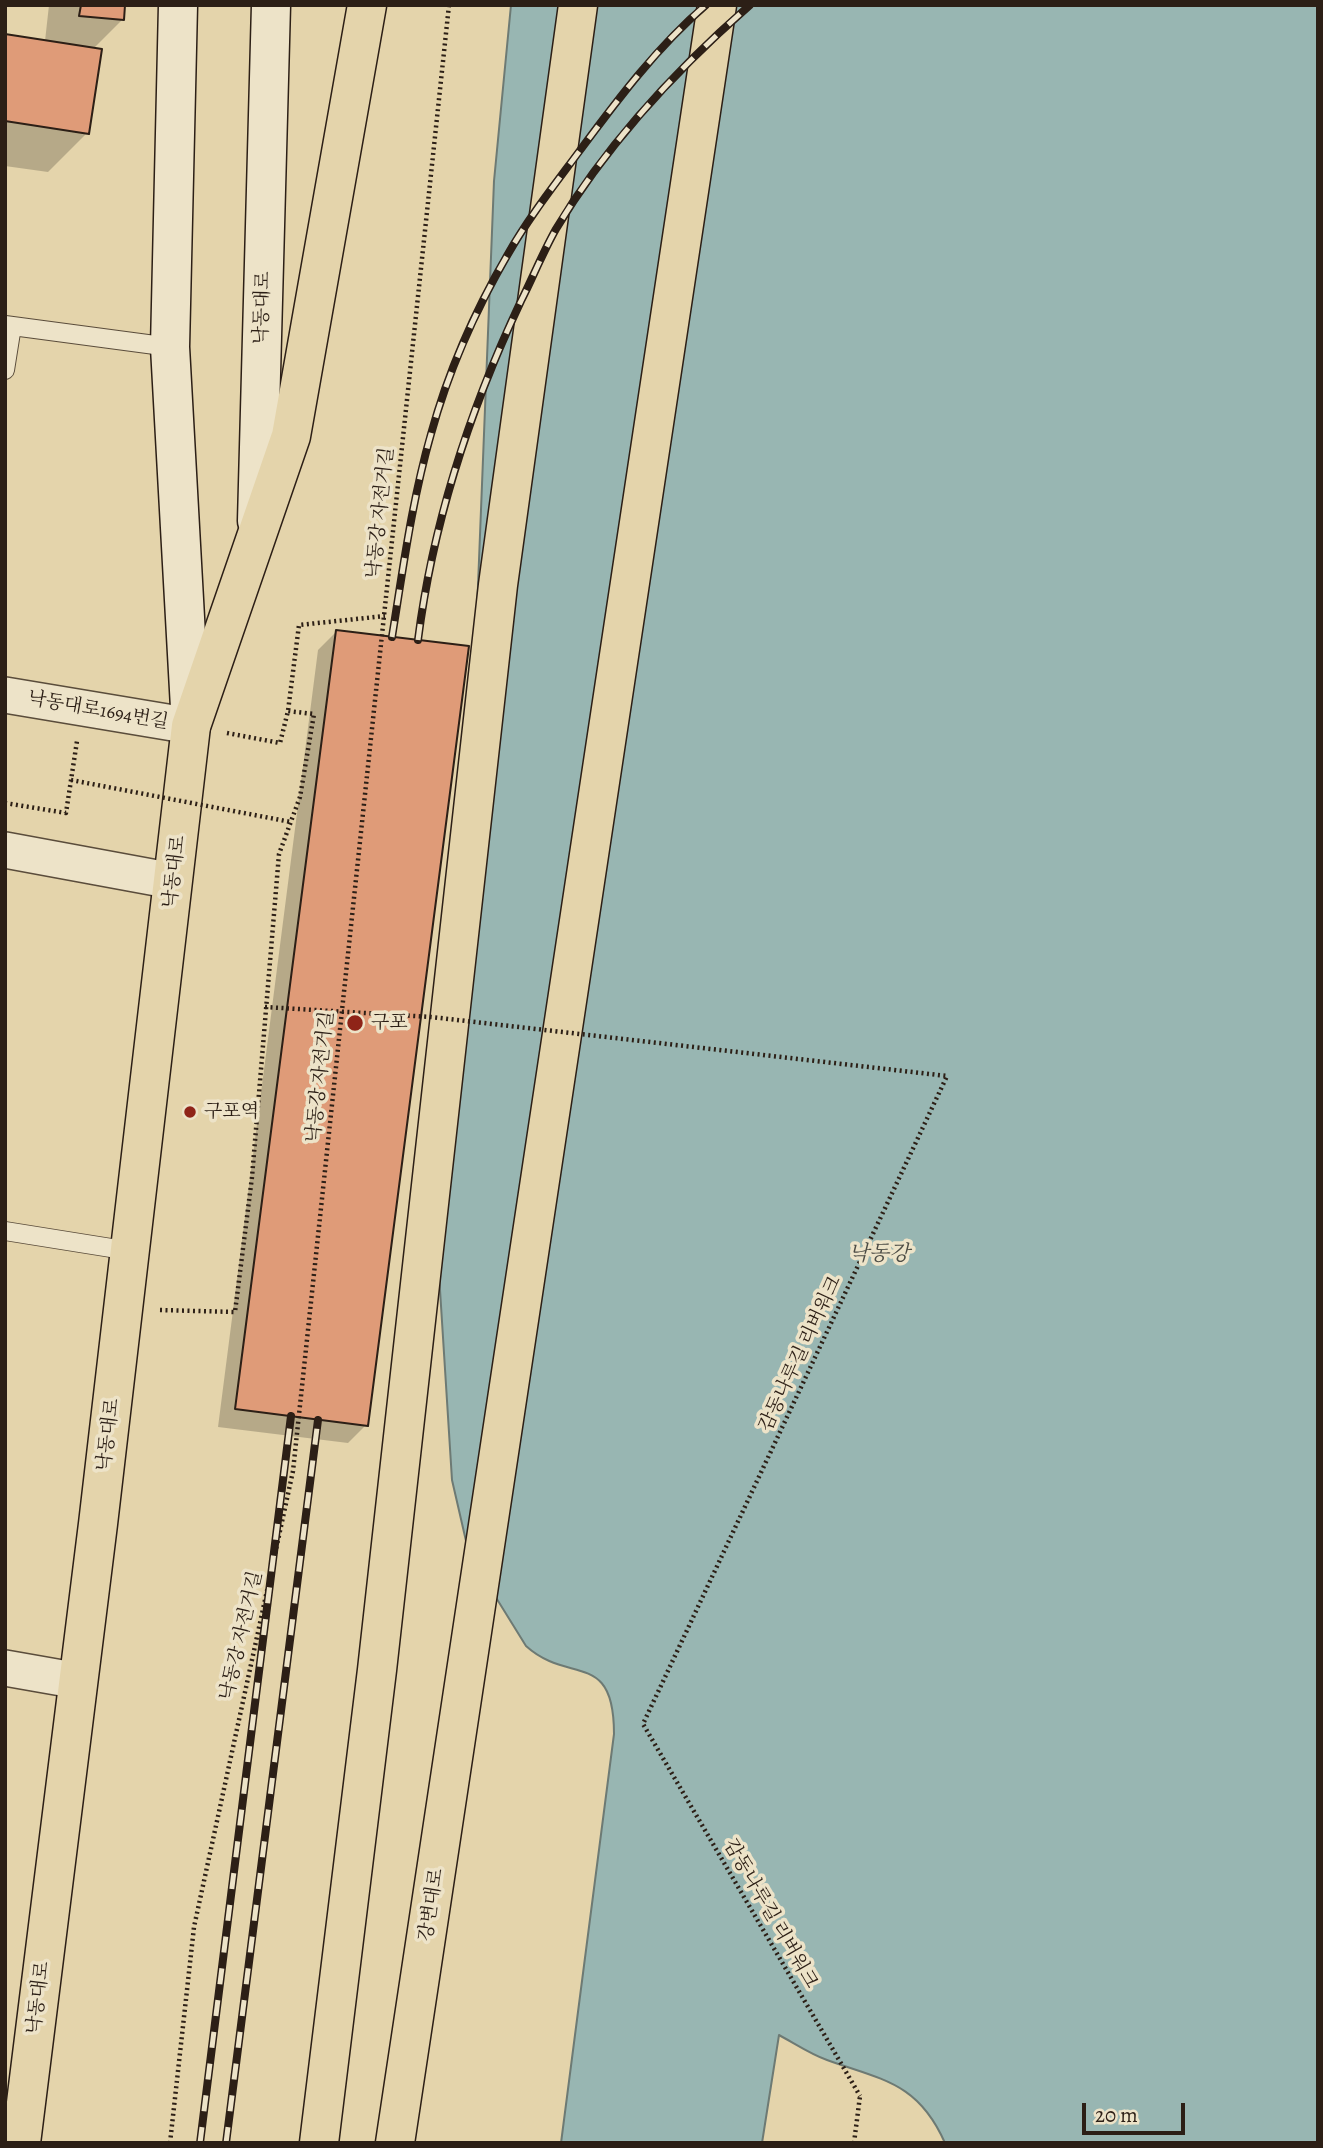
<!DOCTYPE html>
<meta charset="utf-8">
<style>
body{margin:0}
#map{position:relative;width:1323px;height:2148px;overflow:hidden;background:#e4d4ab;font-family:Alegreya,serif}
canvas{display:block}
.frame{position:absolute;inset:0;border:7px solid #2c1f16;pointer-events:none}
.scale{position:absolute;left:1082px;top:2103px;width:103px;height:32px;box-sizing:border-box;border:4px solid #2c1f16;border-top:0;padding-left:9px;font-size:21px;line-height:24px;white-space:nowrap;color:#2c1f16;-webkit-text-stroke:5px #ede3c8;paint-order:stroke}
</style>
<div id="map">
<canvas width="1323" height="2148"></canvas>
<div class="frame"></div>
<div class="scale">20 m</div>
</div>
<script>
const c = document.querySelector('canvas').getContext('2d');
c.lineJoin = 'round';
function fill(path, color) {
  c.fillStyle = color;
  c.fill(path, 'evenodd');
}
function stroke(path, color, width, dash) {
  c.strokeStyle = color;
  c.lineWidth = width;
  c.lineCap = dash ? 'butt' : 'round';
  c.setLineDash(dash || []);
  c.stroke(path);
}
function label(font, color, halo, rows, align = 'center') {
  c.font = font + ' Alegreya,"Noto Serif KR",serif';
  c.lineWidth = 7;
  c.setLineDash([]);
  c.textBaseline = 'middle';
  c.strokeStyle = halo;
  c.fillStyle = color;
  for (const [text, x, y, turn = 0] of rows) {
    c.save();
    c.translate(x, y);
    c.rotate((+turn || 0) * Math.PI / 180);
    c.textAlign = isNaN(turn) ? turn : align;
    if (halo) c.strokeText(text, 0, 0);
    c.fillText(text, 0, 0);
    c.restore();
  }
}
const water = new Path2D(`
 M511,5h807v2138h-373c-27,-61 -63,-63 -118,-83 -17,-6 -33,-17 -48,-25l-17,108h-201l53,-409c0,-85 -45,-49 -88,-88l-57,-92 -17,-74 -13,-206 37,-638 18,-455z`);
fill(water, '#98b6b2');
stroke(water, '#6d7a74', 2);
fill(new Path2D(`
 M49,5h75l-2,15 -29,29 -6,84 -39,39 -43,-6v-131l40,6z
 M336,632l30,793 -18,18 -130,-16 100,-777z`), '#0003');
const building = new Path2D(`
 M81,5h44l-1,15 -45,-4z
 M5,34l97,15 -13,85 -84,-13z
 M336,630l133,16 -101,780 -133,-17z`);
fill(building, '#df9b78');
stroke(building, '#2c1f16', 2);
const service = new Path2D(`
 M5,325l165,22
 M5,370l7,-44
 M5,1231l125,20`);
const minor = new Path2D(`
 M5,695l186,31
 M5,850l168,31
 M5,1668l74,13`);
const secondary = new Path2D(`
 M178,5l-8,342 21,379
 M257,521l14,-516`);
const primary = new Path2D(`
 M21,2143l77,-619 93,-798 100,-290 76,-431`);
const trunk = new Path2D(`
 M319,2143l58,-473 121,-1085 80,-580
 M395,2143l322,-2138`);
stroke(service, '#5a4c3b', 20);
stroke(minor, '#5a4c3b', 38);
stroke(secondary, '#2c1f16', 41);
stroke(primary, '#2c1f16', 41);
stroke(trunk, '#2c1f16', 41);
stroke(new Path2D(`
 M227,733l53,10 8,-32 11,-86 86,-9
 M5,803l61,10 11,-72
 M160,1310l75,2 17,-135 27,-323 21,-57 14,-83 -26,-3
 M170,2143l24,-216 99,-456 156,-1466
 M854,2143l6,-47`), '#2c1f16', 4.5, [2, 3.5]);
stroke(service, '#ede3c8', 18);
stroke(minor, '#ede3c8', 35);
stroke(secondary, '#ede3c8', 38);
stroke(primary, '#e4d4ab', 38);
stroke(trunk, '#e4d4ab', 38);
const rail = new Path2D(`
 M392,637c11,-68 20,-137 39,-203 17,-62 45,-125 77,-180 21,-37 48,-71 73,-105 37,-50 77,-103 125,-144
 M418,640c15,-119 52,-231 103,-339 12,-24 22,-49 35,-72 50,-84 121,-160 194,-224
 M200,2143l91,-727
 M226,2143l92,-723`);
stroke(rail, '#2c1f16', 8);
stroke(rail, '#ede3c8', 5, [16]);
stroke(new Path2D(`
 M71,780l220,42
 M265,1007l166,10 516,59 -304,648 217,372`), '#2c1f16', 4.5, [2, 3.5]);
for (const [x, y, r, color] of [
 [355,1023,9,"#8f2418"],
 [190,1112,7,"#8f2418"]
]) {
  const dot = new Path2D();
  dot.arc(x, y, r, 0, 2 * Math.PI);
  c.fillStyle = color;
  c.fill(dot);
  stroke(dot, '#ede3c8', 2.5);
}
label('19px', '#2c1f16', '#ede3c8', [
 ["낙동대로",263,308,-88],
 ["낙동강 자전거길",381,513,-84],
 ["낙동대로1694번길",98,711,10],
 ["낙동대로",175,872,-83],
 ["낙동강 자전거길",321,1077,-84],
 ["감동나루길 리버워크",801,1354,-65],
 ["낙동대로",109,1435,-83],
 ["낙동강 자전거길",242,1636,-77],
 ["강변대로",432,1905,-81],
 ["감동나루길 리버워크",770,1914,60],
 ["낙동대로",39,1998,-83]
]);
label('19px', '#2c1f16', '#ede3c8', [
 ["구포",371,1023],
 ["구포역",204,1112]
], 'left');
label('italic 21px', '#4c4c45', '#ede3c8', [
 ["낙동강",879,1255]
]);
</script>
